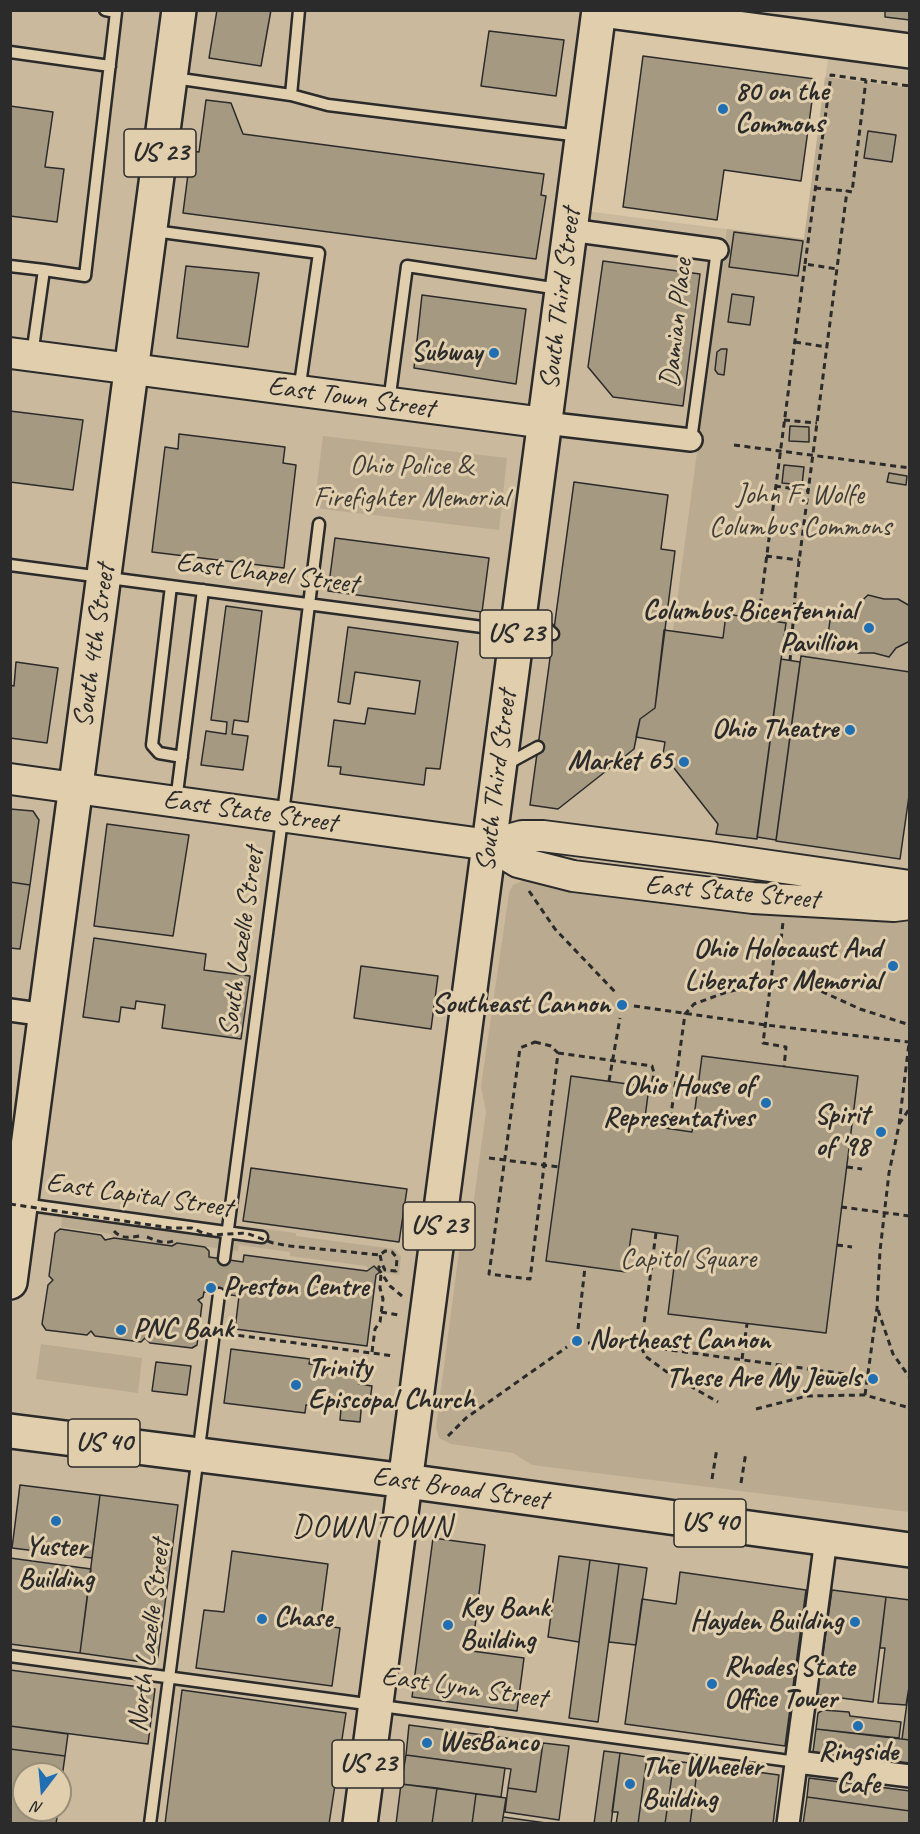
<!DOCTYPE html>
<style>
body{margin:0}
#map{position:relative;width:920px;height:1834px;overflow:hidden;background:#dac7a7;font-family:Caveat,sans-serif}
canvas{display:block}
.frame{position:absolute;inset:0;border:12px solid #2b2b2b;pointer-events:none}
.north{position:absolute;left:12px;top:1762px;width:60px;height:60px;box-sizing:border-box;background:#e1ceac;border:2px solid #988d78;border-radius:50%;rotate:196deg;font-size:16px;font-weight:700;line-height:24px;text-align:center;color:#2b2b2b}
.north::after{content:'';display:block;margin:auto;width:21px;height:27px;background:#1f6fb2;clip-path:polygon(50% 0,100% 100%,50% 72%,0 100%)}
</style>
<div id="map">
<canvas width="920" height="1834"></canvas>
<div class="frame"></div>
<div class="north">N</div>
</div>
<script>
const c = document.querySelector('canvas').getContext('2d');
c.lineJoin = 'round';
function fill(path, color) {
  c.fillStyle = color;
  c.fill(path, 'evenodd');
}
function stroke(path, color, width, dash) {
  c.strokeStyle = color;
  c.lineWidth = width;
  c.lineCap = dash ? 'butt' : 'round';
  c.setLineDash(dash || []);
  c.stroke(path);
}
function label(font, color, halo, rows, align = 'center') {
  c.font = font + ' Caveat,sans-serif';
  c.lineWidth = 6;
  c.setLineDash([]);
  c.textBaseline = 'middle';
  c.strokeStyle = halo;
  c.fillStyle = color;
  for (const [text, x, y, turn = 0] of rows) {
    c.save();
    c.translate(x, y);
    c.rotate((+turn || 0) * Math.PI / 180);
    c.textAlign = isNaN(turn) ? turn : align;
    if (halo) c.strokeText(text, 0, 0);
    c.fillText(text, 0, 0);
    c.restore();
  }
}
fill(new Path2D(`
 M11,11h898v1812l-898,1zM604,15l226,29 -26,195 -227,-29zM24,1774h36v36h-36z`), '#cab99c');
fill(new Path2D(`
 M825,77l84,11v584l-127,-19 4,-30 -59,-9 -4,24 -50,-7 54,-402 77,10z
 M323,436l184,22 -8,72 -185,-22z
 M524,880l187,23 198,15v594l-377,-47 -19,-12 -62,-9 -12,-6 -3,-11 26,-198 11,-23 13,-94 -5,-26 28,-193 4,-8z
 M65,1203l231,30v3l98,13 7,8 -2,18 -19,-3 -6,-6 -5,3 -3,-3 -76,-10v-4l-51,-7 -1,6 -61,-8 -5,3 -21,-3 -4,-3 -8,-1 -3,2 -22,-3 -3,-4 -50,-7 1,-9 -51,-7 53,-5z
 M41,1344l101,14 -4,35 -102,-14z`), '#baab90');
const building = new Path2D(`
 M217,10h54l-10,56 -52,-8z
 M885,10h25v10l-25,-3z
 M489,31l75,9 -8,56 -75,-10z
 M643,56l172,23 -14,102 -77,-11 -7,50 -94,-13z
 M206,100l25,3 12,31 301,40 -3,21 5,1 -10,63 -353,-46 8,-62 8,1z
 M10,106l43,6 -8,55 19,2 -7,53 -47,-6z
 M868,131l28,4 -4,27 -28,-4z
 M734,232l69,9 -5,35 -69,-9z
 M603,261l97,13 -17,132 -70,-9 -25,-30z
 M186,266l73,7 -11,74 -71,-9z
 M732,294l22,3 -4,28 -22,-3z
 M422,295l104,14 -10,75 -102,-16z
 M721,349h6l-3,26 -6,-1 -3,-4 2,-18z
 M10,411l73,9 -10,70 -63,-8z
 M790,426l19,1v15l-20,-1z
 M179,434l106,13 -2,16 13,2 -12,103 -132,-16 13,-105 13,2z
 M784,465l20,2 -2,18 -20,-2z
 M889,473l18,3 -1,9 -19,-3z
 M574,482l94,13 -7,54 14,2 -20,157 -15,11 -6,30 -76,60 -28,-4z
 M335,538l154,20 -7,54 -154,-21z
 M868,595l16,4h14l12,7v35l-14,7 -7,9 -15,-4h-16l-20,-11 -11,-1 4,-27 13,2 5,-3z
 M226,606l36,5 -14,111 -14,-2 -2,14 16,2 -5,34 -42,-5 5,-34 20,3 1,-12 -16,-2z
 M726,614l60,9 -29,216 -41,-5 2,-10 -55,-70 2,-12 -29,-5 4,-18 15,-11 9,-78 59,8z
 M348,627l110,15 -18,127 -14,-1 -2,17 -84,-11 1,-7 -13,-1 6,-46 31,4 3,-16 47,6 5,-33 -65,-9 -5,32 -12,-2z
 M801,656l109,16v117l-10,70 -124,-18z
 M781,659l19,3 -24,178 -19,-3z
 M16,662l42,6 -11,75 -37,-5v-53l4,1z
 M10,809l23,2 6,9 -9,65 -20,-3z
 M107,824l82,11 -16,101 -79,-10z
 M10,882l20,3 -10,64 -10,-1z
 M94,938l112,16 -2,16 46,6 -9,63 -79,-11 3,-23 -29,-4 -1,8 -14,-2 -2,15 -36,-5z
 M361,966l77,10 -7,53 -77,-11z
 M702,1056l156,20 -32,257 -158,-19 10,-78 -46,-7 -6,43 -80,-11 25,-185 78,11 -5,38 48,7z
 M251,1168l156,21 -8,53 -156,-21z
 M60,1229l41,6 4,5 9,-2 58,8 5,-3 28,4 4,4v6l34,5 1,-7 123,16 7,-5 6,6 -4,3 -9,71 -132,-17 4,-33 -35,-4 -1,5 -5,3 4,4 -5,41 -5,3 -42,-5 -5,-5 -4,4 -46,-6 -4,-5 -4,4 -41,-5 -4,-6 6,-39 5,-5 -4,-4 6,-43z
 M231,1349l79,10 -1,5 52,6 -2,14 13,2 -2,15 -8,-1 -2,22 -20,-2 1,-11 -35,-4 -1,8 -81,-10z
 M156,1362l35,4 -4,29 -35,-4z
 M20,1485l80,10 -8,63 -80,-10z
 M100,1495l78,10 -21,159 -77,-11z
 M433,1538l52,7 -13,106 52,7 -7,53 -105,-14z
 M232,1551l96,13 -8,61 20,3 -8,58 -136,-18 8,-58 20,2z
 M559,1556l31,4 -11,82 -31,-5z
 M10,1558l81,11 -11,84 -70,-9z
 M590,1560l29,4 -21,158 -29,-4z
 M619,1564l28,4 -11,77 -27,-3z
 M680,1572l126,18 -21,156 -160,-22 17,-125 34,5z
 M832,1590l54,7 -13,105 -56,-7z
 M886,1597l24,3v81l-4,24 -28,-2 7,-55h-5z
 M10,1670l145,19 -7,55 -138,-18z
 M910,1681v59l-8,-1z
 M182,1690l164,23 -17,111h-164z
 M823,1710l26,2 1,4 51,6 -2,16 -83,-9 2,-16z
 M409,1725l134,18 -7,49 -28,-4 3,-19 -105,-14z
 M10,1726l58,8 -3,22 -55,-7z
 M816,1729l94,11v23l-97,-11z
 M543,1743l26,3 -10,74 -54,-8 3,-24 28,4z
 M10,1749l55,7 -5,36v-18h-36v36h34l-2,14h-46z
 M604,1751l16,2 -9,71h-17z
 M620,1753l27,4 -9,67h-22l2,-12h-6z
 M406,1755l99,13 -4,29 -100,-13z
 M647,1757l27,4 -9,63h-27z
 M674,1761l24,3 -8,60h-25z
 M698,1764l81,11 -6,49h-83z
 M809,1778l101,13v20l-103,-14z
 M401,1784l36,4 -5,36h-36z
 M437,1788l39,6 -4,30h-40z
 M476,1794l30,4 -4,26h-30z
 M807,1797l103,14v13h-107z
 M503,1817l50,7h-51z`);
fill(building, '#a69982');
stroke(building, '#2b2b2b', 1.5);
const lane = new Path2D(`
 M10,52l100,14
 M174,78l117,17 37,10 252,31
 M291,95l8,-85
 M154,231l165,22 -20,138
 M10,266l34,4
 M32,355l12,-85 41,6 31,-264 -11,-2
 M389,402l18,-136 152,23
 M691,440l26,-190
 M10,565l503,66
 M171,586l-19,159 7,8 23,4
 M525,607l28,27
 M505,765l33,-18
 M176,801l27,-211
 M23,1204l239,33
 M224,1259l63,-477 32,-258
 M10,1656l787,106
 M150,1824l69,-530`);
const street = new Path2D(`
 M570,230l147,20
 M545,423l146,17
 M10,1010l36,5
 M797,1762l113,14
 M788,1824l38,-285`);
const secondary = new Path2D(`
 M10,353l535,70
 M10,779l480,66 28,17 55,14 180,22 141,8 16,-2
 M490,845l32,-9h21l165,21 202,29`);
const primary = new Path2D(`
 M601,10l309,41
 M10,1282l169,-1272
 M10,1431l396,50 504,69
 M360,1824l239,-1814`);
stroke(lane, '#2b2b2b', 15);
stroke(street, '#2b2b2b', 26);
stroke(secondary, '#2b2b2b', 34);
stroke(primary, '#2b2b2b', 38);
stroke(new Path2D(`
 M815,188l32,3
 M805,264l26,-189 79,11
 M795,342l32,5
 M784,420l33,3
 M734,445l176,23
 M775,486l34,5
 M766,556l33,4
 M759,615l46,-351 32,5
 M790,661l6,-76 51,-394 5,1 14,-112
 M529,891l26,38 62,65
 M775,949l-12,94 23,4 -2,20
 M780,950l3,-28
 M812,987l48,22 50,16
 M634,1006l132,19 142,17
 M535,1042l16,4 7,7 -28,226 -41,-5 31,-226z
 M558,1053l94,13 2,7 -3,17
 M609,1081l11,-63
 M899,1124l11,-16
 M669,1129l16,-115 9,-10 30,-11 47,-12
 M489,1158l70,9
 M847,1167l15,2
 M841,1207l69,9
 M114,1231c8,9 17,6 26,5
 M656,1233l-15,113 4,10 26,19 47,27
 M147,1237c10,4 18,8 29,3
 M837,1245l15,2
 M380,1255l2,9
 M378,1268l12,18 12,10
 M878,1310l15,44 17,24
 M381,1312l18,3
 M578,1329l7,-62
 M228,1334l166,22
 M588,1343l53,3 227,31
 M372,1352l3,-23 5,-7 3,-23 -3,-11 1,-15
 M742,1359l5,-35
 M865,1395l12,-87 3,-57 9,-78 10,-48 11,-90
 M756,1409l51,-13 58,-1 45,13
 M448,1436l18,-18 101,-71
 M712,1479l5,-31
 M741,1483l5,-31`), '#2b2b2b', 3, [6, 4.5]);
stroke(lane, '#e1ceac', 10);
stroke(street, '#e1ceac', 21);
stroke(secondary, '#e1ceac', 30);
stroke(primary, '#e1ceac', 33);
stroke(new Path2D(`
 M10,1204l161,24h21l11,5 9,2 34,-2 27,10 17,3 90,9 5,-4 7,1 5,6 -1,13 -11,-1 -3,-6 -4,4`), '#2b2b2b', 3, [6, 4.5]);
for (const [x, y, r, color] of [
 [723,109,6,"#1f6fb2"],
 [494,353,6,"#1f6fb2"],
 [869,628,6,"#1f6fb2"],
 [850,730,6,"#1f6fb2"],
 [684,762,6,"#1f6fb2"],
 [893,966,6,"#1f6fb2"],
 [622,1005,6,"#1f6fb2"],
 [766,1103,6,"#1f6fb2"],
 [881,1132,6,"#1f6fb2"],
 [211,1288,6,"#1f6fb2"],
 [121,1330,6,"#1f6fb2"],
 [577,1341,6,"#1f6fb2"],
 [873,1379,6,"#1f6fb2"],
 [296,1385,6,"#1f6fb2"],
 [56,1521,6,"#1f6fb2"],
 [262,1619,6,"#1f6fb2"],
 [855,1622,6,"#1f6fb2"],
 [448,1625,6,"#1f6fb2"],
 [712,1684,6,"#1f6fb2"],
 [858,1726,6,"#1f6fb2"],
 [427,1743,6,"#1f6fb2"],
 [630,1784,6,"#1f6fb2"]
]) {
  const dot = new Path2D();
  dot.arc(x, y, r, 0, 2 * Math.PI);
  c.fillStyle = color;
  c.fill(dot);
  stroke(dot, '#e1ceac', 2);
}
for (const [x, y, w] of [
 [160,153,72],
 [516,634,72],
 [439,1226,72],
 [104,1443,72],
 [710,1523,72],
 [368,1764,72]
]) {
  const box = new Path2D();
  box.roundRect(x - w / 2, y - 24, w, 48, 4.5);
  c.fillStyle = '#e1ceac';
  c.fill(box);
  stroke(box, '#2b2b2b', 1.5);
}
label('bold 27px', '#2b2b2b', null, [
 ["US 23",160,153],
 ["US 23",516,634],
 ["US 23",439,1226],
 ["US 40",104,1443],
 ["US 40",710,1523],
 ["US 23",368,1764]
]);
label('bold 28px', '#2b2b2b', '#e1ceac', [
 ["80 on the",735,93],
 ["Commons",735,125],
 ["Subway",482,353,"right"],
 ["Columbus Bicentennial",857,612,"right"],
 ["Pavillion",857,644,"right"],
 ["Ohio Theatre",838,730,"right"],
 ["Market 65",672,762,"right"],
 ["Ohio Holocaust And",881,950,"right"],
 ["Liberators Memorial",881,982,"right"],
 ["Southeast Cannon",610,1005,"right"],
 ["Ohio House of",754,1087,"right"],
 ["Representatives",754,1119,"right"],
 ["Spirit",869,1116,"right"],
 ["of '98",869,1148,"right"],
 ["Preston Centre",223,1288],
 ["PNC Bank",133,1330],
 ["Northeast Cannon",589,1341],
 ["Trinity",308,1369],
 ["Episcopal Church",308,1401],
 ["These Are My Jewels",861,1379,"right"],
 ["Yuster",56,1548,"center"],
 ["Building",56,1580,"center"],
 ["Key Bank",460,1609],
 ["Building",460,1641],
 ["Chase",274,1619],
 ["Hayden Building",843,1622,"right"],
 ["Rhodes State",724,1668],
 ["Office Tower",724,1700],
 ["WesBanco",439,1743],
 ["Ringside",858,1753,"center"],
 ["Cafe",858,1785,"center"],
 ["The Wheeler",642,1768],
 ["Building",642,1800]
], 'left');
label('28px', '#2b2b2b', '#e1ceac', [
 ["South Third Street",561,299,-83],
 ["Damian Place",677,323,-84],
 ["East Town Street",351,398,8],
 ["East Chapel Street",267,574,7],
 ["South 4th Street",95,646,-82],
 ["South Third Street",497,781,-83],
 ["East State Street",250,812,8],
 ["East State Street",732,893,5],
 ["South Lazelle Street",242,942,-82],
 ["East Capital Street",139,1196,8],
 ["East Broad Street",460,1489,8],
 ["North Lazelle Street",150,1636,-83],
 ["East Lynn Street",464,1688,8]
]);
label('28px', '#403e3a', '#e1ceac', [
 ["Ohio Police &",411,467],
 ["Firefighter Memorial",411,499],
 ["John F. Wolfe",800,496],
 ["Columbus Commons",800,528],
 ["Capitol Square",688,1260]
]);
c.letterSpacing = '1.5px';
label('32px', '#2b2b2b', '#e1ceac', [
 ["DOWNTOWN",372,1528]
]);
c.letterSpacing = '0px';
</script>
